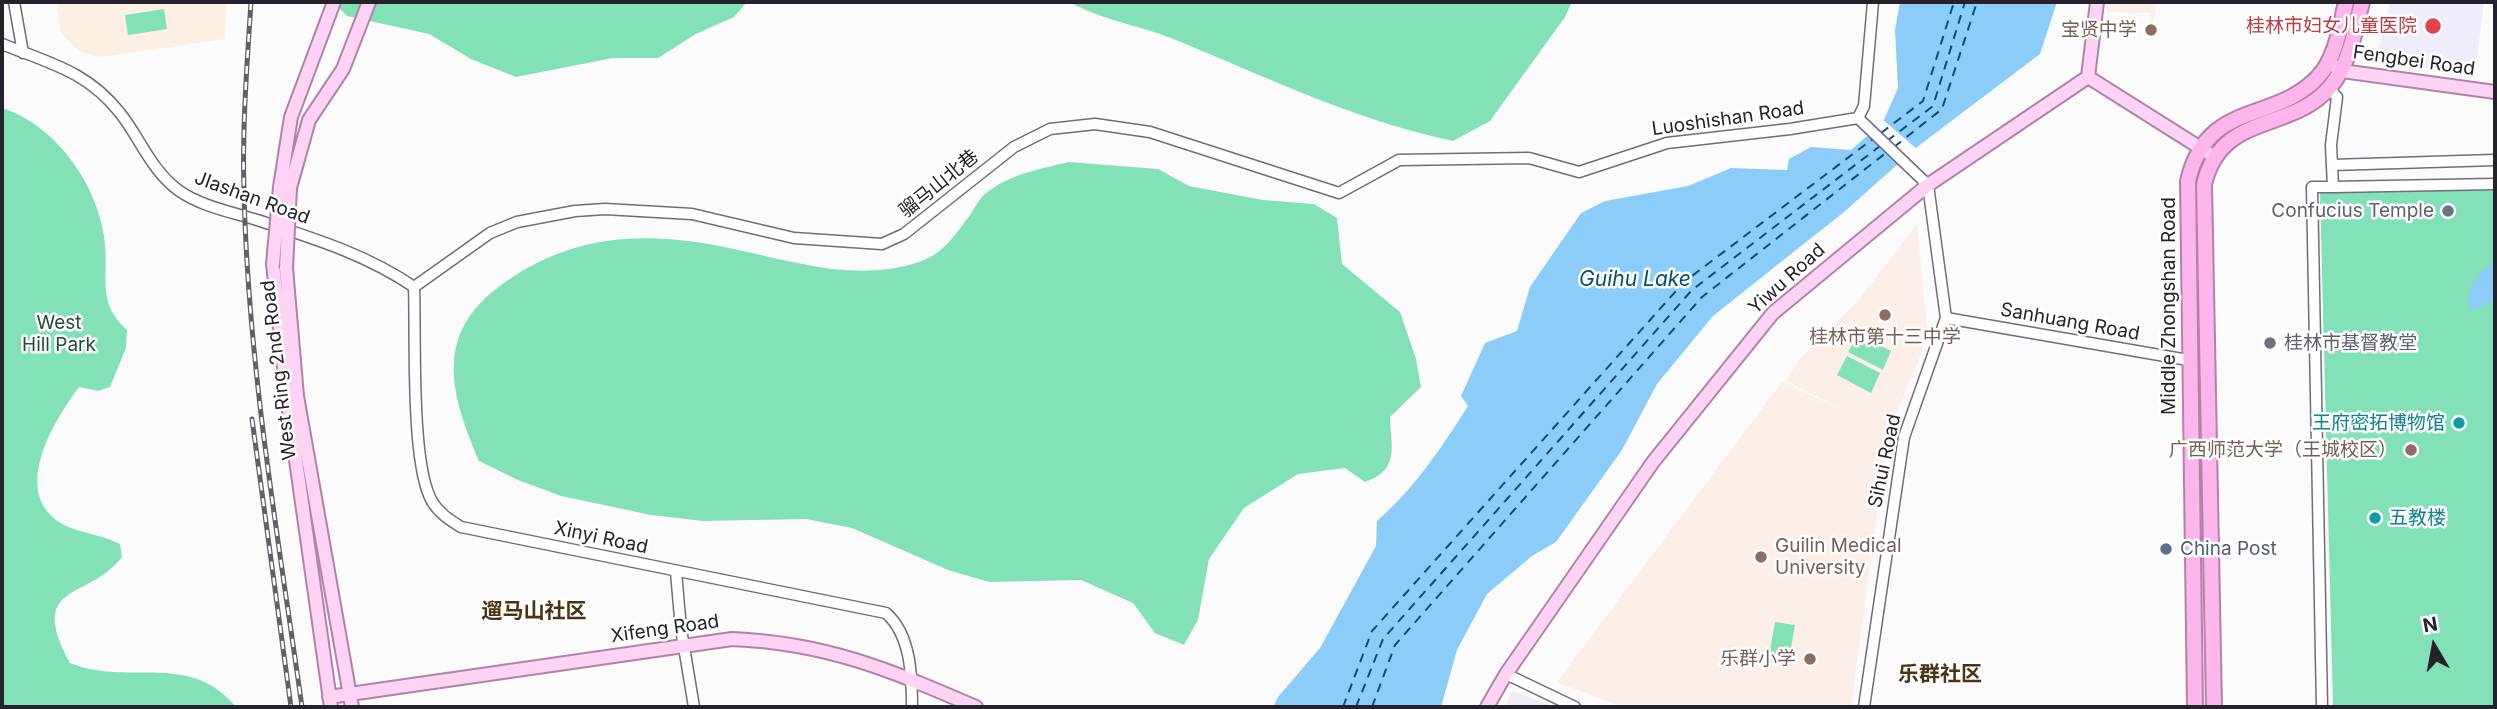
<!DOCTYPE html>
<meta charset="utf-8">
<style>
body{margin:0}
#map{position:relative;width:2497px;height:709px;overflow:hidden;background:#fbfbfb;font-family:Inter,sans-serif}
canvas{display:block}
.frame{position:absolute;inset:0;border:4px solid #26222c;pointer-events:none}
.north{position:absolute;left:2399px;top:611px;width:70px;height:70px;-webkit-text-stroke:5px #fff;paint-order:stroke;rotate:350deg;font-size:19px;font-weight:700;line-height:28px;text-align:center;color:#26222c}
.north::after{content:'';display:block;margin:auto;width:24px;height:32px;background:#26222c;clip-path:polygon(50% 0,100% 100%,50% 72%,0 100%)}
</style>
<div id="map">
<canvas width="2497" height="709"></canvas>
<div class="frame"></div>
<div class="north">N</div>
</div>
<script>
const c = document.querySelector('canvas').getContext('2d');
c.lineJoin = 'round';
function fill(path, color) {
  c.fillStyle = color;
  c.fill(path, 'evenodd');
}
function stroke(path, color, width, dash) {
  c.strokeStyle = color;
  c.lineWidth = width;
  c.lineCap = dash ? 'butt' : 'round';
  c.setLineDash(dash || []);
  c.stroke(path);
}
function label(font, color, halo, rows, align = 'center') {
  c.font = font + ' Inter,"Noto Sans SC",sans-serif';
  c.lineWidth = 5;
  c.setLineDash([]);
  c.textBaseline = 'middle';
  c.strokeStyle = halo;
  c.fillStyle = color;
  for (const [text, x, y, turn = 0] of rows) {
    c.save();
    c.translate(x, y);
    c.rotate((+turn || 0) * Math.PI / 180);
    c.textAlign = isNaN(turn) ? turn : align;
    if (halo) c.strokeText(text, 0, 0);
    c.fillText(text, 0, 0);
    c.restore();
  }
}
fill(new Path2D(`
 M56,2h170l-1,37 -125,18 -21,-6 -18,-18z`), '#fdefe1');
fill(new Path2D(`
 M2390,2h94l-9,72 -89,-10 -6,-4 -1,-10z
 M1512,691l44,16h-51z`), '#f1ecfa');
fill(new Path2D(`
 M2107,2h50l-8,45 2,-34 -44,-1z
 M1917,224l10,105 -6,25 -33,79 -37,274h-229l-65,-25 225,-300 71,33 -67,-34 13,-21 59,-59z`), '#fdeee8');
fill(new Path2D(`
 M333,2h414l-13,15 -38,17 -38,24h-45l-97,19 -45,-18 -42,-25 -82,-18z
 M1070,2h502l-7,15 -75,104 -37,20c-99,-21 -189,-65 -282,-103 -33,-13 -70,-18 -101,-36z
 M164,9l3,20 -39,6 -3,-20z
 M2,108c52,16 94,74 102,128 6,39 -9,66 23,94l-1,18 -16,39 -12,4 -19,-4c-25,34 -71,107 -15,138 13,7 39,10 56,19l2,13c-33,44 -96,24 -52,106 59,24 119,-13 166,44h-234z
 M1069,162l89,7 31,17 74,14 51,4 23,14 5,46 58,48 16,47 5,28 -31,30c1,30 10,53 -25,65l-20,-14 -47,6 -54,34 -35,51 -11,61 -14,25 -29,-12 -22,-30 -52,-23 -92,2 -41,-12 -96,-42 -46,-9 -103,2 -52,-6 -90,-19 -43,-16 -39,-19c-27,-64 -46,-123 17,-172 76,-59 157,-59 247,-38 50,11 101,26 152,17 41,-7 51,-20 75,-53 4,-6 9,-16 15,-21 24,-20 55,-25 84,-32z
 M2495,188v519h-162l-13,-514z
 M1858,335l33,16 -8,19 -35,-18z
 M1847,356l33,17 -9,20 -34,-18z
 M1775,622l20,3 -7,40 -20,-3z`), '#82e1b6');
fill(new Path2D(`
 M1900,2h157l-17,52 -123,93 -73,65 -131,104 -56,68 -35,66 -66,92 -24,14 -45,38 -30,56 -16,57h-168l5,-10 42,-49 56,-102 1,-25c38,-33 64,-73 91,-115l-7,-10 24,-53 32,-12 13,-44 51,-74 24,-12 83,-15 43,-18 56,2 2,-11 22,-12 40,3 32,-28 15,-34 -3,-58z
 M2495,261v40l-25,10c-5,-23 7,-36 25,-50z`), '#8bcdf8');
fill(new Path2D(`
 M1882,119l36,31 -15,14 -34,-34z`), '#fbfbfb');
stroke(new Path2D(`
 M1881,133l42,-32 31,-99
 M1887,141l46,-35 32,-104
 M1894,147l48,-38 35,-107
 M1343,707l29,-76 312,-349 190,-144
 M1356,707l27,-68 309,-349 188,-144
 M1372,707l23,-62 307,-348 185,-145`), '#084f72', 2, [9, 7]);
const minor = new Path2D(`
 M14,2l9,51
 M2,44c47,19 85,27 118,69 20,25 31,57 58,77 22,16 53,22 79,30 55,18 109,34 157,67
 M1858,118l70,67 18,133 -42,119 -40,270
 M1858,118l6,-12 9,-104
 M2332,165l163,-5
 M2333,187l162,-3
 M414,287l76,-54 27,-11 58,-11 30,-2 87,5 102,24 88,6 22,-10 110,-87 36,-18 45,-5 55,8 189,61 60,-33 130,-2 50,14 88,-29 123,-14 68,-11
 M414,287c2,46 -4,181 19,216 7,11 17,17 28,24l425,86c25,22 26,63 26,94
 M1946,318l242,42
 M676,572l5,57 13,78
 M1506,674l69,33
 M2322,707l-10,-520h21l-2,-42 6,-48 -8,-9`);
const major = new Path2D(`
 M2334,66l8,5 153,21
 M2088,77l122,77
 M280,187l11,-70 43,-115
 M290,188l19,-68 34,-51 26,-67
 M273,264l14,133 44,310
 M286,268l11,128 55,311
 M329,697l403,-58c95,4 158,31 244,68
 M1487,707l19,-33 147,-212 120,-149 155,-128 160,-108 9,-75`);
const highway = new Path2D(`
 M2195,707l-7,-526c19,-82 86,-57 130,-104 18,-19 22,-50 28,-75
 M2214,707l-10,-523c18,-73 87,-51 126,-97 20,-24 25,-56 32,-85`);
stroke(minor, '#726a81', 13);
stroke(major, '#b282a9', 16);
stroke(highway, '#b282a9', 18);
stroke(minor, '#fff', 10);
stroke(major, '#fed3f4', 12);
stroke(highway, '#fdb5ec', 14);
const rail = new Path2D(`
 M251,2c-4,63 -9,126 -7,190 4,173 34,344 58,515
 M252,419l39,288`);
stroke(rail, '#625f66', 5);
stroke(rail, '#fff', 2.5, [8]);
const majorBridge = new Path2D(`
 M273,264l7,-77
 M286,268l4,-80`);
stroke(majorBridge, '#b282a9', 16, []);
stroke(majorBridge, '#fed3f4', 12);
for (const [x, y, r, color] of [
 [2433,26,9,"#e0444e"],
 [2151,30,7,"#8d6e63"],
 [2448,211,7,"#6b7280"],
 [1885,315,7,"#8d6e63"],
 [2270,343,7,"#6b7280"],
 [2459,423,7,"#0f9aa8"],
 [2411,450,7,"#8d6e63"],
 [2375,518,7,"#0f9aa8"],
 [2166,549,7,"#5c6f8a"],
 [1761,557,7,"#8d6e63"],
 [1810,659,7,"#8d6e63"]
]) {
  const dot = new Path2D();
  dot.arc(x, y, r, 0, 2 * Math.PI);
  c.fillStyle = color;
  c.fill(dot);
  stroke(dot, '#fff', 2.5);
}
label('19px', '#be3a42', '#fff', [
 ["桂林市妇女儿童医院",2417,26]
], 'right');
label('19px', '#785e54', '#fff', [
 ["宝贤中学",2137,30],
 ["桂林市第十三中学",1885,337,"center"],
 ["广西师范大学（王城校区）",2397,450],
 ["Guilin Medical",1775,546,"left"],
 ["University",1775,568,"left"],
 ["乐群小学",1796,659]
], 'right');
label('19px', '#26222c', '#fff', [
 ["Fengbei Road",2414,61,8],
 ["Luoshishan Road",1728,119,-8],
 ["骝马山北巷",939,184,-39],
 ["JIashan Road",252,198,20],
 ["Yiwu Road",1787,279,-42],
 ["Middle Zhongshan Road",2169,306,-90],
 ["Sanhuang Road",2070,322,10],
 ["West Ring 2nd Road",279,370,-97],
 ["Sihui Road",1885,461,-78],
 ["Xinyi Road",601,538,12],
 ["Xifeng Road",665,629,-8]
]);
label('19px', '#5b616d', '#fff', [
 ["Confucius Temple",2434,211],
 ["桂林市基督教堂",2284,343,"left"]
], 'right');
label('19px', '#234c3a', '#fff', [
 ["West",59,323],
 ["Hill Park",59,345]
]);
label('19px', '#0d838f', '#fff', [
 ["王府密拓博物馆",2445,423],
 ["五教楼",2389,518,"left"]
], 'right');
label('19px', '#4e5e75', '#fff', [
 ["China Post",2180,549]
], 'left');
label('italic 21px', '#084f72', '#fff', [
 ["Guihu Lake",1635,280]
]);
label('bold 21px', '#4d3312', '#fff', [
 ["遛马山社区",534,612],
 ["乐群社区",1940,675]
]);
</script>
